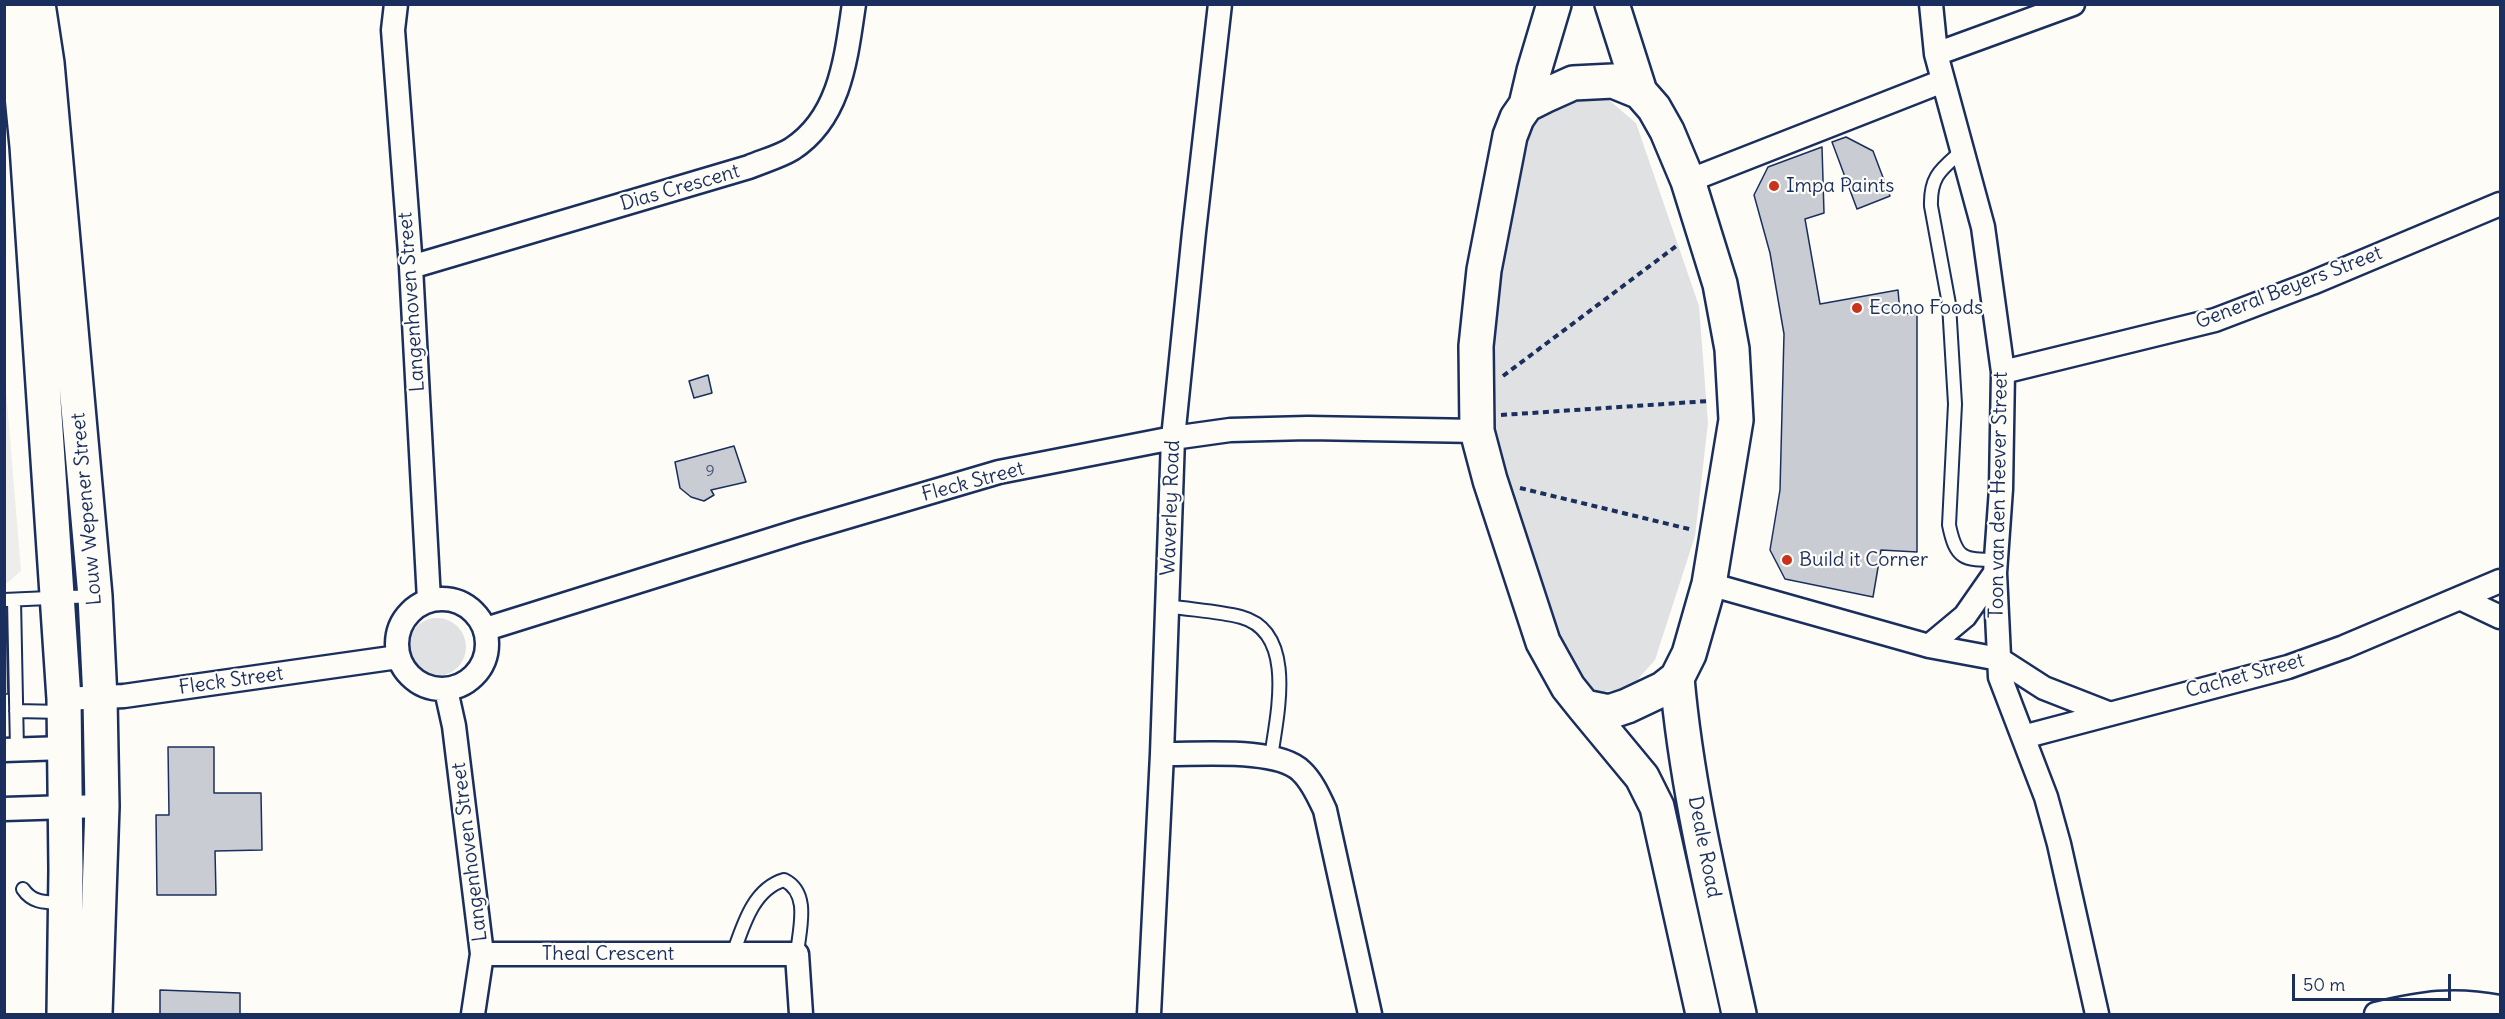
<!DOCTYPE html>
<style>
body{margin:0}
#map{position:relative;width:2505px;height:1019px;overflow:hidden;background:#fdfcf7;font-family:Delius,sans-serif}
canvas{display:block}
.frame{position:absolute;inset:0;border:6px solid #1b2f5e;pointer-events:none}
.scale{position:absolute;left:2292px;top:974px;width:159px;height:27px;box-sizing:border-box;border:3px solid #1b2f5e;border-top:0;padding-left:8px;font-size:18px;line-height:21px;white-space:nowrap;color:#1b2f5e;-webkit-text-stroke:4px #fdfcf7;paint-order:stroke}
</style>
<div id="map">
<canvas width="2505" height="1019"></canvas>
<div class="frame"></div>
<div class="scale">50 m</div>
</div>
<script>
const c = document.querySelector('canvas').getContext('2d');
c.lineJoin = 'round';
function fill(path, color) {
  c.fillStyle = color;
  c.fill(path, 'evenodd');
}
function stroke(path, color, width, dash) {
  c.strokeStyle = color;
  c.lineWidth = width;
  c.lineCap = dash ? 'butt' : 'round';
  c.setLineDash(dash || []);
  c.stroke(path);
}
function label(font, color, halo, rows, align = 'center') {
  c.font = font + ' Delius,sans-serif';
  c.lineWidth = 4.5;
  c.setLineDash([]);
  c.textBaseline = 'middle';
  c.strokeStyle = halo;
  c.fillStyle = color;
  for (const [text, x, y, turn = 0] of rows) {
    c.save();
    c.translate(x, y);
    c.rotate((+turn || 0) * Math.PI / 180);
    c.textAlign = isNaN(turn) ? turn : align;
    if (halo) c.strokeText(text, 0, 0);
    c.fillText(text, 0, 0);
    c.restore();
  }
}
fill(new Path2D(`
 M4,365l17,206 -16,14h-1z`), '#edeeec');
fill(new Path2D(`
 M1609,100l27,23 63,183 9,117 -13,113 -40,124 -24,27 -41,7 -35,-28 -76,-282 33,-233 21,-35 40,-15z
 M408 647a29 29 0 1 1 58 0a29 29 0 1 1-58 0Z`), '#e0e1e3');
const building = new Path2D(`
 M1846,137l27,14 17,45 -33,13 -25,-67z
 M1822,147l2,66 -19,6 15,85 78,-14 2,23 17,1v238l-36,-2 -8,47 -88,-18 -15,-29 10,-60 4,-156 -14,-81 -16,-58 14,-28z
 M708,375l4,18 -18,5 -5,-17z
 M734,446l12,36 -35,8 3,5 -10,6 -13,-4 -11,-9 -5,-26z
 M4,608h2l2,86h-4z
 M168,747h46v46h47l1,57 -47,1 1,44h-59l-1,-80h13z
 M160,990l80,3v21h-80z`);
fill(building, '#c9ccd3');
stroke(building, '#1b2f5e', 1.5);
const lane = new Path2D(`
 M1963,150c-21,19 -33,25 -32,56l18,98 6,100 -6,121c7,34 14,35 47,35
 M4,600l90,-4
 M14,600l3,150
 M1168,606c24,4 50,5 73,11 56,15 36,98 30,140
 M16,711l47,1
 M23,889c10,15 24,13 41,14
 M733,954c10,-28 20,-65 51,-74 27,13 15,50 13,74`);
const street = new Path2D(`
 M396,4l-3,26 18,237 18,333
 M1931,4l5,50 47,173 20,145 -2,117 -6,84 5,104 46,120 13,47 38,170
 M1936,54l137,-50
 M1688,181l255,-100
 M411,267l338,-100c14,-6 30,-10 43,-18 49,-32 54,-92 62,-145
 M2003,372l212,-52 97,-37 188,-79
 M1709,584l220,62 70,13 45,29 64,25
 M397 644a45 45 0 1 1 90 0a45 45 0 1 1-90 0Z
 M2462,599l38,18
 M486,629l313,-98 200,-59 174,-34 57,-8 78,-2 169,3
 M1929,646l36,-30 30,-43
 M446,690l8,36 28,228 -9,60
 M64,699l60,-3 274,-39
 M2023,737l265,-70 56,-20 156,-66
 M4,750l61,-2
 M1162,754c34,1 115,-7 139,17 11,10 18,26 24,39l45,204
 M4,809l98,-3
 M482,954h315l4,60
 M1149,1014l13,-260 11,-316 21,-206 26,-228
 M2376,1014c47,-11 77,-16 124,-7`);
const secondary = new Path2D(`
 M9,4l7,31 11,111 37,553 2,171 -2,144
 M38,4l9,59 48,533 5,103 2,107 -7,208
 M1612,4l28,88
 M1613,81l27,11 14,16 13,23 21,50 32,103 12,65 4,71 -27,164 -20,70 -12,24 -14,11 -36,17 -18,6 -25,-5 -16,-20 -25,-45 -53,-162 -13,-49 -1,-85 8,-76 26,-134 7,-18 9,-13 18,-9 29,-13z
 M1526,105l8,-34 20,-67
 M1677,678c10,114 38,225 62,336
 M1584,707l58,70 15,30 46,207`);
stroke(lane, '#1b2f5e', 16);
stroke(street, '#1b2f5e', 27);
stroke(secondary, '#1b2f5e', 38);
stroke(new Path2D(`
 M1503,376l176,-132
 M1501,415l208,-14
 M1520,488l173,42`), '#1b2f5e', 4, [6, 4.5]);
stroke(lane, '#fdfcf7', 12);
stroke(street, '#fdfcf7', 22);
stroke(secondary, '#fdfcf7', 33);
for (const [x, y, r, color] of [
 [1774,186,6,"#c8321e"],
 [1857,308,6,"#c8321e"],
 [1787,560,6,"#c8321e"]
]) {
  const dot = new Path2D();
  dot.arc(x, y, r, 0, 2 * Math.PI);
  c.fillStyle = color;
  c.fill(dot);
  stroke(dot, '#fdfcf7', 2);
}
label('16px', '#46567b', null, [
 ["9",710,471]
]);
label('20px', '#1b2f5e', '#fdfcf7', [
 ["Impa Paints",1786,186],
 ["Econo Foods",1869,308],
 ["Build it Corner",1799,560]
], 'left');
label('20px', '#1b2f5e', '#fdfcf7', [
 ["Dias Crescent",680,188,-16],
 ["General Beyers Street",2289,288,-21],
 ["Langenhoven Street",412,302,-94],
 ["Fleck Street",973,482,-15],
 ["Toon van den Heever Street",1999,495,-89],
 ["Waverley Road",1171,508,-88],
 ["Louw Wepener Street",87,509,-95],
 ["Cachet Street",2245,676,-15],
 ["Fleck Street",231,681,-8],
 ["Deale Road",1704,847,79],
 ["Langenhoven Street",470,852,-97],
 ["Theal Crescent",608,954]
]);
</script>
